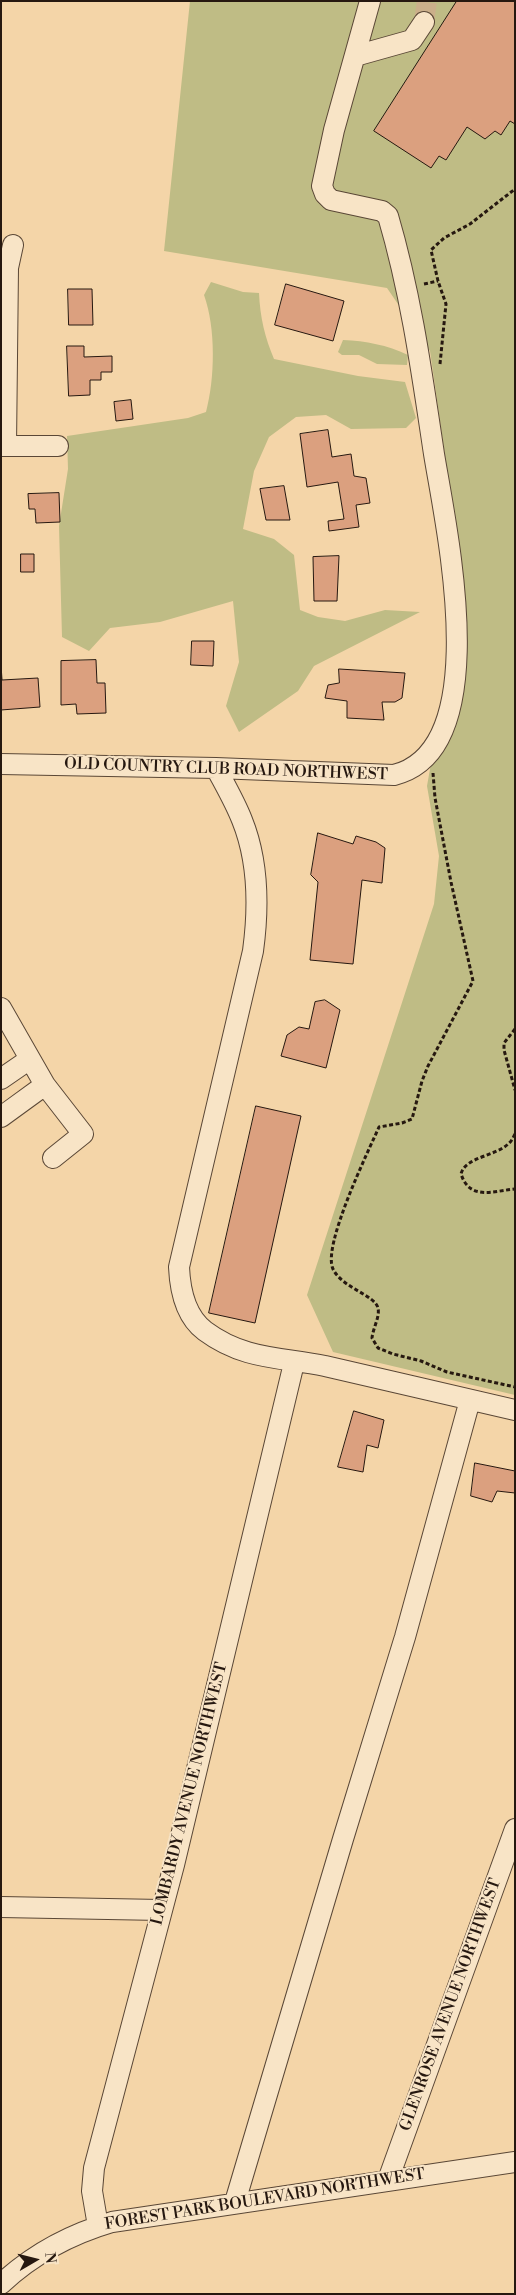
<!DOCTYPE html>
<style>
body{margin:0}
#map{position:relative;width:516px;height:2295px;overflow:hidden;background:#f4d5a8;font-family:"Libre Bodoni",serif}
canvas{display:block}
.frame{position:absolute;inset:0;border:2px solid #261810;pointer-events:none}
.north{position:absolute;left:10px;top:2235px;width:50px;height:50px;-webkit-text-stroke:4px #f8e4c6;paint-order:stroke;rotate:82deg;font-size:14px;font-weight:700;line-height:20px;text-align:center;color:#261810}
.north::after{content:'';display:block;margin:auto;width:18px;height:22px;background:#261810;clip-path:polygon(50% 0,100% 100%,50% 72%,0 100%)}
</style>
<div id="map">
<canvas width="516" height="2295"></canvas>
<div class="frame"></div>
<div class="north">N</div>
</div>
<script>
const c = document.querySelector('canvas').getContext('2d');
c.lineJoin = 'round';
function fill(path, color) {
  c.fillStyle = color;
  c.fill(path, 'evenodd');
}
function stroke(path, color, width, dash) {
  c.strokeStyle = color;
  c.lineWidth = width;
  c.lineCap = dash ? 'butt' : 'round';
  c.setLineDash(dash || []);
  c.stroke(path);
}
function label(font, color, halo, rows, align = 'center') {
  c.font = font + ' "Libre Bodoni",serif';
  c.lineWidth = 4;
  c.setLineDash([]);
  c.textBaseline = 'middle';
  c.strokeStyle = halo;
  c.fillStyle = color;
  for (const [text, x, y, turn = 0] of rows) {
    c.save();
    c.translate(x, y);
    c.rotate((+turn || 0) * Math.PI / 180);
    c.textAlign = isNaN(turn) ? turn : align;
    if (halo) c.strokeText(text, 0, 0);
    c.fillText(text, 0, 0);
    c.restore();
  }
}
fill(new Path2D(`
 M190,1h325v1394l-182,-43 -26,-57 127,-391 5,-48 -12,-70 36,-204 -33,-231 -43,-63 -223,-37z
 M211,282l32,10 16,1c1,24 6,45 15,66l84,17 47,6 11,36 -10,10 -55,1 -25,-14 -30,2 -27,20 -15,34 -11,58 31,10 20,16 6,55 18,7 27,4 40,-11 35,2 -106,54 -16,25 -59,41 -13,-26 13,-44 -6,-61 -73,21 -50,6 -21,23 -27,-14 -3,-111 9,-57 -1,-33 121,-18 18,-6c9,-33 10,-84 -2,-117z
 M343,340c23,1 44,5 65,15l-1,10 -30,-1 -18,-9h-17l-4,-3z`), '#bfbc85');
const building = new Path2D(`
 M457,1h58v123l-5,-3 -9,14 -6,-4 -10,8 -18,-12 -21,33 -7,-4 -8,12 -57,-37z
 M286,284l58,17 -11,40 -58,-16z
 M68,289h24l1,36h-24z
 M67,346h17v11l28,-1v16h-11v8h-11v15l-21,1z
 M131,400l2,19 -17,2 -2,-19z
 M328,430l4,27 19,-3 3,22 12,2 4,25 -14,2 3,22 -30,4 -1,-10 16,-2 -6,-37 -31,5 -7,-53z
 M284,486l6,34h-24l-6,-31z
 M59,493l1,29 -24,1 -1,-14h-6l-1,-15z
 M21,554h13v18h-13z
 M339,556l-2,45h-23l-1,-44z
 M192,641h22l-1,25 -22,-1z
 M96,660l1,23h8l1,30 -29,1 -1,-10 -15,1v-44z
 M1,665l1,15 36,-2 2,29 -39,3z
 M339,669l66,4 -3,25 -7,4h-13l2,18 -37,-2v-17l-22,-3 3,-13 11,-2z
 M318,833l35,11 3,-8 20,6 9,6 -3,35 -20,-3 -9,84 -43,-4 8,-78 -7,-7z
 M325,1000l15,10 -14,58 -45,-12 6,-21 12,-8 10,2 6,-27z
 M256,1106l45,10 -46,207 -46,-10z
 M354,1411l30,9 -6,28 -11,-3 -4,27 -25,-5z
 M475,1463l40,8v22l-18,-2 -5,11 -21,-6z`);
fill(building, '#dba07f');
stroke(building, '#261810', 1);
stroke(new Path2D(`
 M424,22l3,-21`), '#cbaf8a', 20, [20, 10]);
const minor = new Path2D(`
 M355,56l57,-16 12,-18
 M1,446h57
 M6,446l2,-178 5,-23
 M1,764l215,4 178,7c102,-25 52,-247 40,-321 -12,-80 -23,-160 -46,-238l-6,-5 -51,-11 -6,-6 -3,-8 12,-56 36,-129
 M216,768c9,17 19,34 26,52 17,42 17,87 11,131l-74,316c1,23 6,49 26,64 39,29 76,26 120,35 63,14 127,30 190,44
 M1,1008l44,77 38,49 -30,24
 M1,1079l29,-20
 M1,1117l44,-32
 M1,1907l160,3
 M388,2180l127,-351
 M235,2202l108,-363 62,-202 65,-237
 M98,2226l-6,-35 2,-23 80,-303 120,-502
 M1,2284c31,-29 70,-50 111,-62l403,-60`);
stroke(minor, '#5a4736', 22);
stroke(new Path2D(`
 M424,284l14,-3
 M440,364l6,-60 -8,-23 -7,-31 13,-12 26,-14 45,-35
 M433,773l2,25 16,84 22,99 -45,85 -6,15 -10,38 -10,4 -23,4c-11,25 -57,119 -46,142 9,19 42,26 45,39 2,9 -5,20 -6,30l6,10 15,6 28,7 26,11 68,15
 M515,1029l-11,14v7l11,40
 M515,1134c-2,4 -4,8 -7,10 -12,12 -43,13 -47,30 9,27 32,17 54,15`), '#261810', 3, [4, 2.5]);
stroke(minor, '#f8e4c6', 20);
label('16px', '#261810', '#f8e4c6', [
 ["OLD COUNTRY CLUB ROAD NORTHWEST",226,770,2],
 ["LOMBARDY AVENUE NORTHWEST",190,1794,-76],
 ["GLENROSE AVENUE NORTHWEST",451,2005,-70],
 ["FOREST PARK BOULEVARD NORTHWEST",265,2200,-9]
]);
</script>
